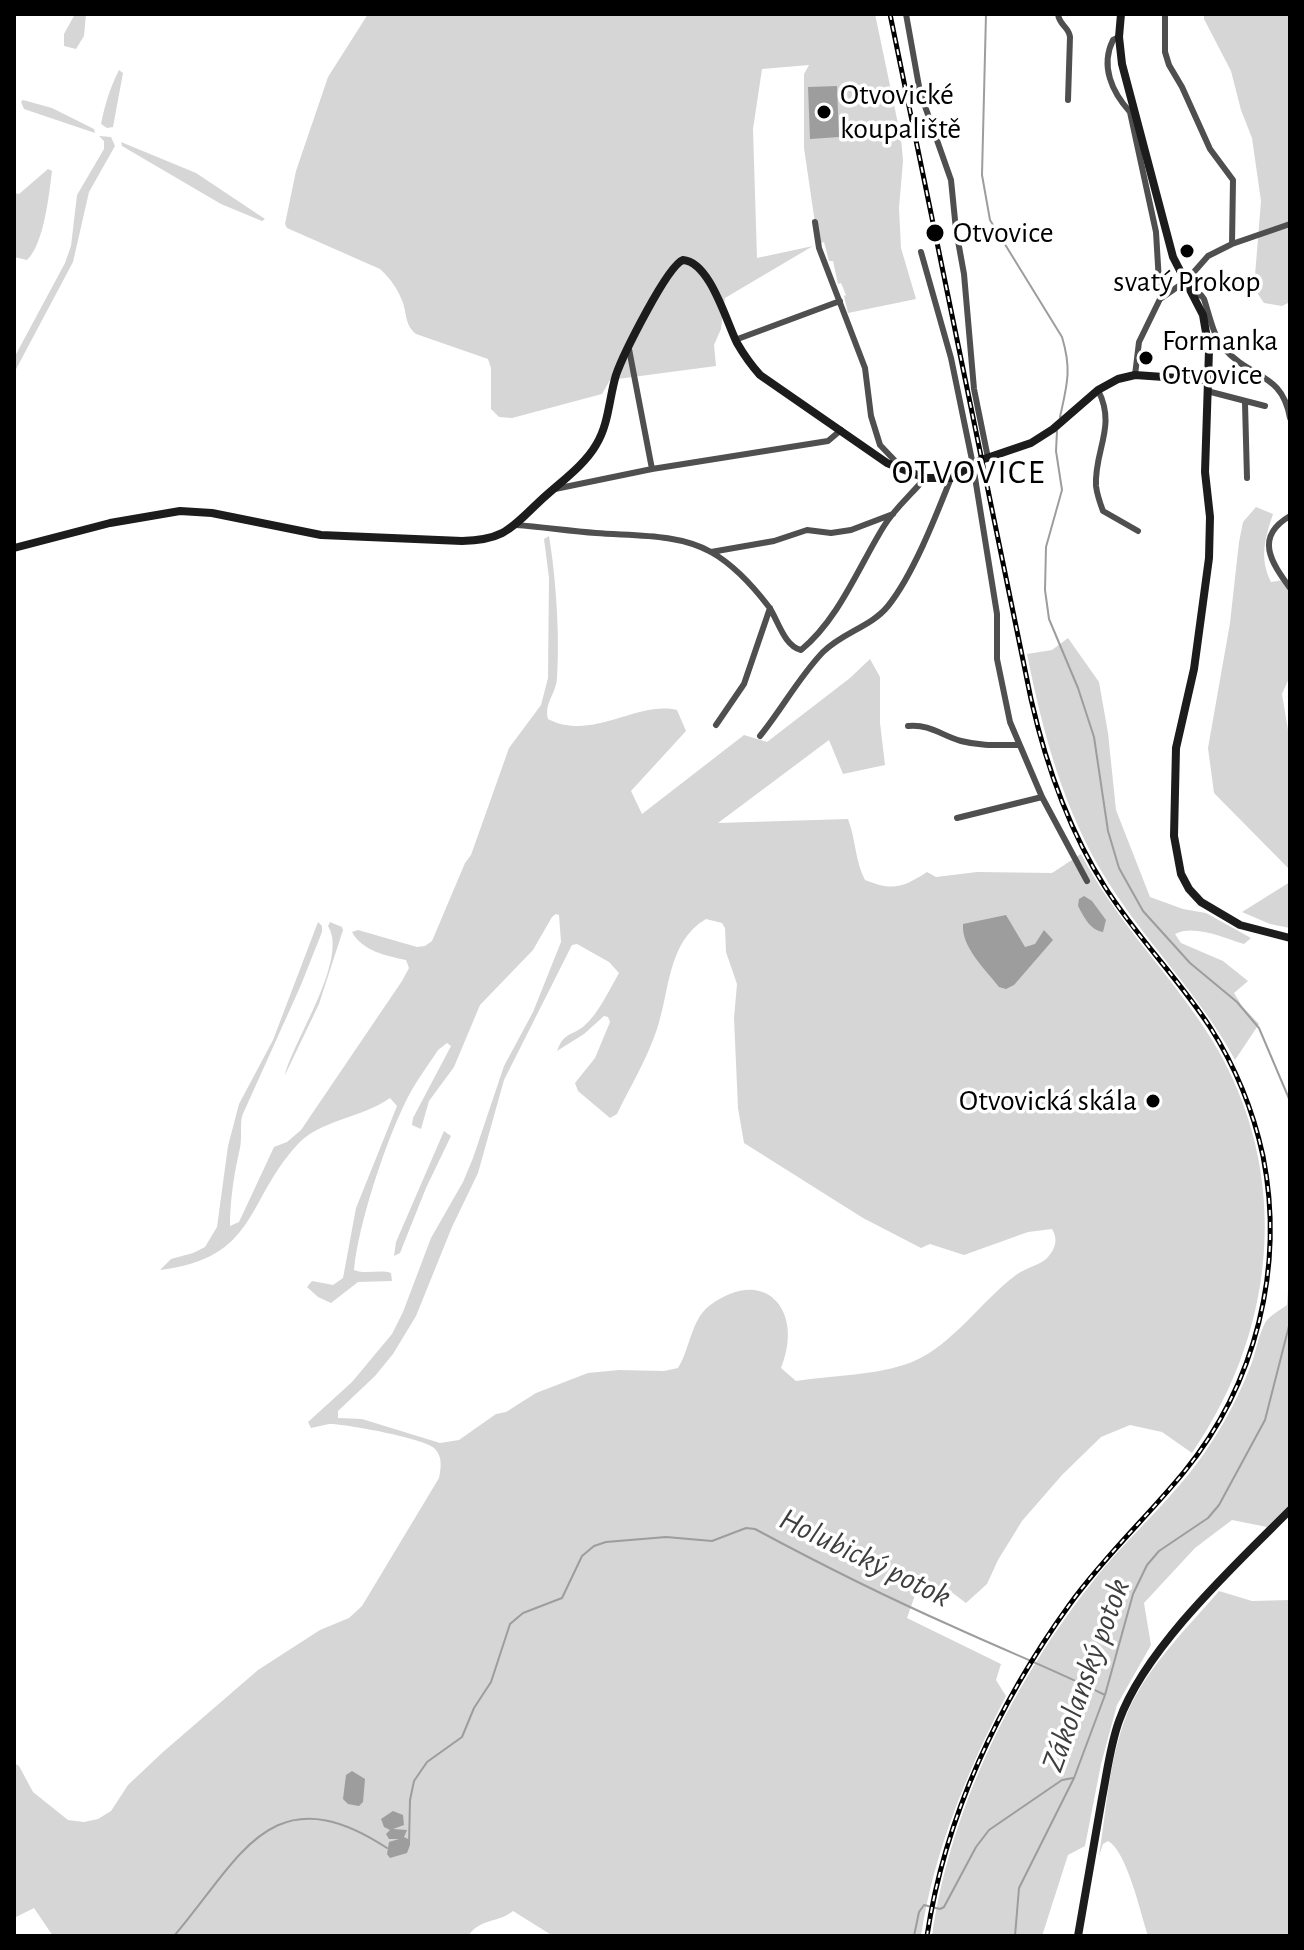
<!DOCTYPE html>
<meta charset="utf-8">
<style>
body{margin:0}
#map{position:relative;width:1304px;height:1950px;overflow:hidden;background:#fff;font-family:"Alegreya Sans",sans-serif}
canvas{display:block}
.frame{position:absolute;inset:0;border:16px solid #000;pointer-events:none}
</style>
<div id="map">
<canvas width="1304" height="1950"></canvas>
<div class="frame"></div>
</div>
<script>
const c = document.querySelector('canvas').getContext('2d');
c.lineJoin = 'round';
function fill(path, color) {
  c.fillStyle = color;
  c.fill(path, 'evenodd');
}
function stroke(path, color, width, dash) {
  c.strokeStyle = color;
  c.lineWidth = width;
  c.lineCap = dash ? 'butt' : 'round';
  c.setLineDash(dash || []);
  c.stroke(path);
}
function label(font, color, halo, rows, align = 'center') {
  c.font = font + ' "Alegreya Sans",sans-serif';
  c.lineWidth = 7;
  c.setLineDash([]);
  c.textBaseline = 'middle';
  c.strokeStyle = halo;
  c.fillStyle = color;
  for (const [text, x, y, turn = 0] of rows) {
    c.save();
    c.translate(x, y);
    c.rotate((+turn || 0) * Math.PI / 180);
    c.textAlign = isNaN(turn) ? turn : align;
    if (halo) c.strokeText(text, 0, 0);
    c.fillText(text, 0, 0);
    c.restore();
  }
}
fill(new Path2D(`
 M75,14h11l-2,22 -8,13 -12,-3v-12z
 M368,14h507l26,124 2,23 -4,47 2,40 15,51 -68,14 -4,-17 2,-1 -5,-12 -3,1 -5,-23h-4l-5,-19 -3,1 -5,-13 -12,-82v-74l5,-9 -47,4 -9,60 4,129 56,-12 -88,52 -4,31 -7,16 2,21 -106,14 -8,14 -90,24 -13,-1 -8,-8v-41l-3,-9 -72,-25c-11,-9 -9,-19 -13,-31 -5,-14 -13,-25 -23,-34l-93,-41 -2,-4 11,-53 32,-94z
 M1204,14h86v288l-8,4 -18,-3 -10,-15 7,-87 -9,-63 -11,-28 -10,-39 -27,-52z
 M119,70l4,3 -10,54 -6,1 -6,-4c4,-20 9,-36 18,-54z
 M23,100l29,8 42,21 1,4 -71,-24 -3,-7z
 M99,136l12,1 4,9 -26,46 -16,70 -59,111v-15l51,-95 6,-17 6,-51 27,-46v-8z
 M121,142l75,31 69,46 -3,2 -41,-17 -99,-58z
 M48,169l4,2c-3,24 -8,73 -25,89l-13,-3v-64l5,1z
 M1256,507l17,7c-8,24 -14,44 -2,68l19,-3v97l-8,18 8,48v128l-76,-77 -6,-45 22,-125 9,-81 4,-20z
 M549,536c7,42 11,100 8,142 -1,16 -13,25 -9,41 43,23 90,-19 129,-9l9,21 -55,60 11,23 102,-79 23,7 83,-64 20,-19 10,18v46l5,42 -42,9 -14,-34 -111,83 130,-4c8,21 7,42 17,61 28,11 37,8 62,-8l9,5 41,-5 75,1 29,-19c33,64 83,113 122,172 90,133 78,298 -11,427l-30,-21 -32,-7 -29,12 -39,38 -40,46 -24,39 -11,24 -21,19 -20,-15 -26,-7 -13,37 94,46 -5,16 10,16c-39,76 -72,155 -85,240h-368l-40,-25c-14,12 -33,7 -45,25h-415l-19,-28 -20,10v-155l5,3 14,26 35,28 16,2 14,-3 13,-8 17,-26 35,-33 95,-82 62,-40 29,-12 13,-12 77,-128c2,-10 4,-22 -5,-30 -12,-10 -88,-24 -105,-24 -6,1 -12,3 -18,4l-3,-6 44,-40 40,-48 11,-22 28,-74 32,-56 10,-24 31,-92 29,-54 28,-70 -2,-27 -3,-1 -4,3 -19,33 -53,55 -26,62 -25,34 -8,28 -9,-4 1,-7 38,-72 -4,-3 -9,7c-11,17 -24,34 -33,53 -20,41 -47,122 -51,167 12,5 25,-1 37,3l1,8 -34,1 -27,21 -13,-6 -11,-10 5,-6 21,4 10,-7 13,-70 41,-102 -7,-8c-28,20 -70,22 -92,46 -53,57 -40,114 -138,126l11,-11 22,-6 12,-6 12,-20 11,-81 11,-42 34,-64 45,-118 4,4v6l-21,53 -59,131c-2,11 0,22 -2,32 -6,26 -10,52 -10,78l9,-4 35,-75 13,-5 14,-12 101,-149 7,-13 -3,-8c-19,-4 -44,-9 -54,-28l6,-2 59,17 8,-1 7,-5 33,-78 6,-8 38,-107 32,-43 7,-27 1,-100 -5,-39zM706,919l16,4 3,5 1,24 11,32 -3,34 4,90 6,35 119,75 58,30 9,-4 34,11 64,-23 24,-3c6,10 4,19 -4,28 -5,7 -23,11 -32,18 -35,26 -63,70 -104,87 -36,14 -78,13 -116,19l-15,-13c24,-58 -17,-104 -72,-62 -18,14 -19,43 -31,62l-14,3 -45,-1 -31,3 -52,20 -30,19 -10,2 -37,26 -19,3 -78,-24 -24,-1v-7l37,-35 18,-22 23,-38 36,-89 26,-54 26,-93 68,-135 5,-1 32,18 10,11c-10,17 -20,40 -35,53 -14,11 -20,6 -27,25l27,-17 20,-18 4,1 2,5 -15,36 -20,25 3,8 32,27 7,-4c13,-27 30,-55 40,-85 13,-38 10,-87 49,-110z
 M1068,638l31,44 9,51 8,77 34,87 33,12 23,4 45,25 -7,6c-20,-6 -50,-20 -69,-10l6,9 42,18 25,20 -14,12 8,13 17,18 -24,36c-35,-65 -88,-116 -127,-178 -44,-70 -65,-148 -81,-228l25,-4z
 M1290,882v46l-20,-4 -28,-12z
 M330,922l12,5 1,3 -24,74 -34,71c8,-34 64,-116 43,-149z
 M444,1131l7,5 -25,52 -26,65 -6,3 2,-14z
 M1290,1261v244l-23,22 -35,-7 -37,28 -51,55 7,42 -34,60 -16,59 -16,82 -17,9 -26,81h-110c19,-131 83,-258 166,-361 36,-44 80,-81 111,-129 17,-25 31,-53 42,-81 5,-13 7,-28 13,-40 3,-8 15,-14 23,-20z
 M1219,1591l33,10 38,-1v336h-142c-7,-21 -21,-85 -40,-95l-5,3 -4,12c7,-44 10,-92 25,-134 18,-51 61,-91 95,-131z`), '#d6d6d6');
fill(new Path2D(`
 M837,86l2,51 -29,2 -2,-52z
 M1084,896l8,5 14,19 -3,12c-13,-2 -19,-15 -25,-26l1,-7z
 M1006,915l19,32 10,-3 9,-14 9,10 -39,45 -8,4 -7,-2c-13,-17 -38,-40 -36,-63z
 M352,1771l13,8 -2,23 -4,4 -11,-2 -5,-5 3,-24z
 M393,1811l10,4 1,10 -11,4 14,1 -3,7 4,2 2,6 -3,8 -17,5 -3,-4 2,-12 10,-3h-10l-3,-5 4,-4 -6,-3 -3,-8z`), '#9d9d9d');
stroke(new Path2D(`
 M986,14l-4,161 8,45 72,117c10,33 5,48 -2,80
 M1057,431l-1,20 6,39 -16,57 -1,43 4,29 29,69 16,49 14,94 11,37 24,43 47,52 47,39 22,26 31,73
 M409,1844l1,-44 4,-19 13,-19 35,-25 12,-29 17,-26 19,-58 13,-11 39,-15 20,-42 12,-10 12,-4 60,-5 46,4 34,-13 9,1c65,35 131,68 199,98 50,23 101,43 151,68
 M174,1936c66,-77 97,-164 213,-88
 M914,1936l5,-24 5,-7 16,4 4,-2 32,-60 13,-17 73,-50 11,-2
 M1015,1936l4,-48 55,-110 31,-83 28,-101 14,-29 12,-14 49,-33 11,-13 46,-85 25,-98`), '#9d9d9d', 2);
stroke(new Path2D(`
 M906,14l14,78 31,88 5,50 8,44 10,115 14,69
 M1058,14c1,11 11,13 12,23l-2,63
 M1119,37l-6,3c-13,26 -1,52 17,72
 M1134,108l-4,4 26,120 4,67 -21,43 -4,33
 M815,222l4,26 46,120 6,48 9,29 20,21
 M1232,244l58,-20
 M921,252l30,106 22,107 24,149v45l13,63 32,75 45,84
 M1195,297l6,-2 3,4c5,15 9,36 19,48 27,33 59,24 67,71
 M1160,299l26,-18 22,-25 24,-12 1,-64 -23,-31 -28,-62 -13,-22 -4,-13v-38
 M735,340l105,-39
 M629,349l23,120
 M1098,390c19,37 -4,60 -2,96 1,8 4,17 7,25l35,20
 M1207,391l58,15
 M1245,403l2,75
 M555,489l97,-20 176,-28 13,-11
 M1290,516c-36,21 -19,46 0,72
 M516,525c27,2 53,6 80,8 36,3 82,0 115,19 23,13 42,34 58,55 9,13 15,39 32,43 38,-31 58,-84 83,-124 11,-18 28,-32 41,-48
 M711,552l63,-11 33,-11 24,3 20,-3 42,-16
 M716,725l28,-41 26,-76
 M908,726c23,-2 32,9 53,15 19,5 37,4 57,4
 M760,736c22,-27 39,-59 63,-84 20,-20 48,-25 65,-46 25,-31 48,-90 63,-128
 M957,818l85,-21`), '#4f4f4f', 6);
stroke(new Path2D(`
 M1121,14l-2,23 3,27 51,193 30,58 6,35 -4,122 5,45 -1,41 -15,111 -18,79 -2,88 7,38 8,15 12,13 39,23 50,13
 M14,548l96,-25 70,-12 32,2 109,22 141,6c43,-1 49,-13 78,-40 18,-17 44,-35 56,-56 13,-21 13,-47 20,-70 7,-20 51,-109 67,-115 27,2 43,61 54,83 7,12 14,22 23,32l127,88 38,15h26l30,-18 50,-17 22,-14 45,-39 20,-11 17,-4 72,5
 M1078,1936c8,-46 16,-92 24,-138 5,-25 8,-52 17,-77 26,-73 116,-156 171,-211`), '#1c1c1c', 8);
const rail = new Path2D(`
 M890,14l141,685c15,66 37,130 74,188 31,49 73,91 105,140 25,39 43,83 53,129 22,111 -7,228 -79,316 -37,45 -80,85 -114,132 -71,98 -125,212 -143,332`);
stroke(rail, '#000', 5);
stroke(rail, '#fff', 2, [6]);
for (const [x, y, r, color] of [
 [824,112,8,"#000"],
 [935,233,10,"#000"],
 [1187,251,8,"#000"],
 [1146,358,8,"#000"],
 [1153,1101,8,"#000"]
]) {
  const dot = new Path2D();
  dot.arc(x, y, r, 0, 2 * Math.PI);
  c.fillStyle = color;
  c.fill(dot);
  stroke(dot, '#fff', 3);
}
label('30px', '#000', '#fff', [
 ["Otvovické",840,95],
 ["koupaliště",840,129],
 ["Otvovice",953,233],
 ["svatý Prokop",1187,282,"center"],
 ["Formanka",1162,341],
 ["Otvovice",1162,375],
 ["Otvovická skála",1137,1101,"right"]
], 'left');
label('italic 32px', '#3e3e3e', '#fff', [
 ["Holubický potok",865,1558,26],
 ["Zákolanský potok",1086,1675,-70]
]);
c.letterSpacing = '2px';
label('34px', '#000', '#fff', [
 ["OTVOVICE",969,473]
]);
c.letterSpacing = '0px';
</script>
